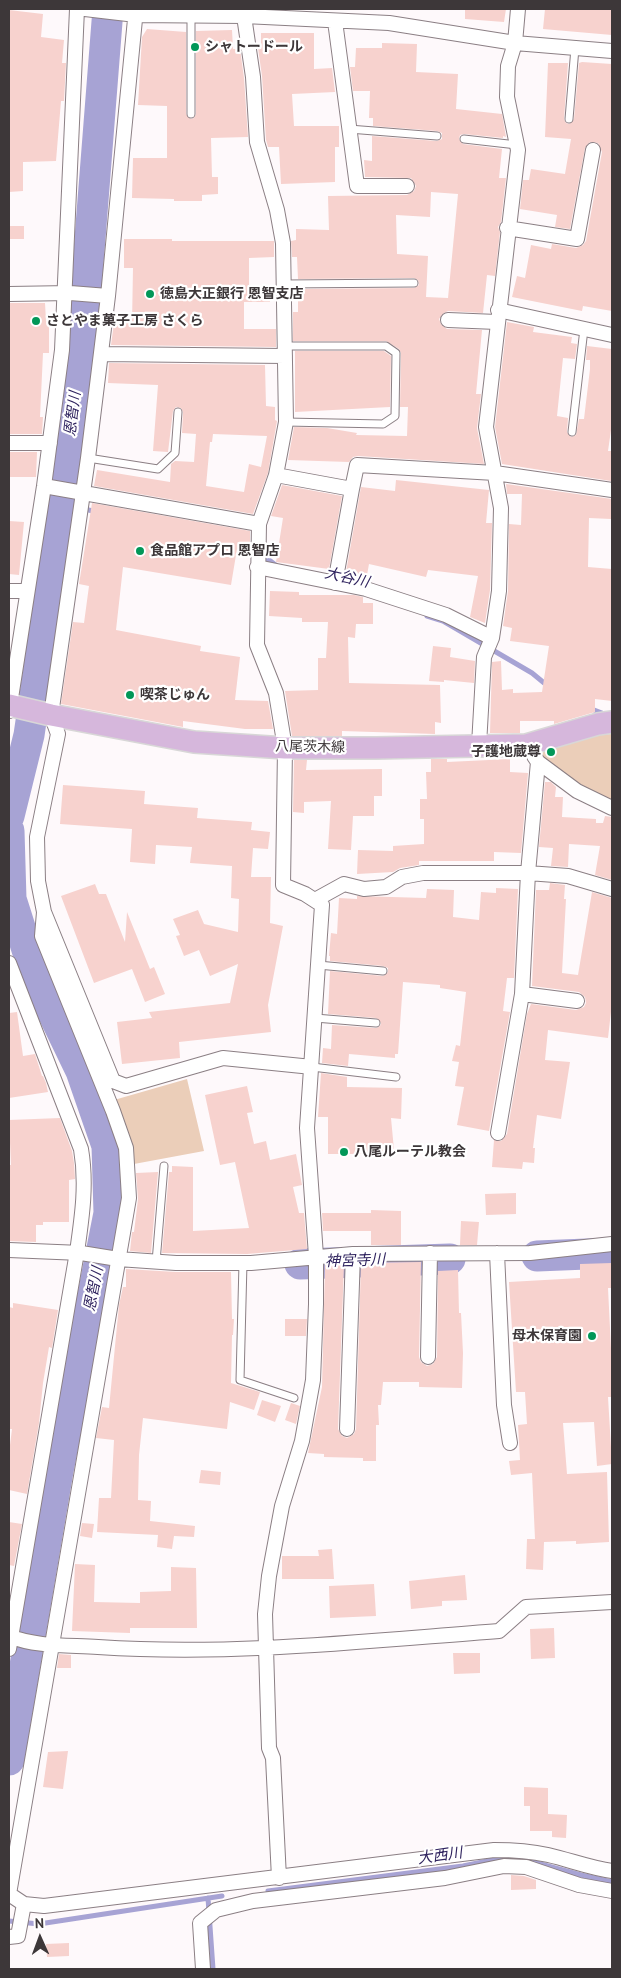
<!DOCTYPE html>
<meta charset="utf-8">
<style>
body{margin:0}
#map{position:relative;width:621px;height:1978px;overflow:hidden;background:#fef9fb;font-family:"PT Sans",sans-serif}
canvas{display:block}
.frame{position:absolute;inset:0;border:10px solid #3d3739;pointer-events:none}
.north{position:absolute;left:15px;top:1913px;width:50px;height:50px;-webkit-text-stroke:4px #fff;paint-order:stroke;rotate:358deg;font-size:14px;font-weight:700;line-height:20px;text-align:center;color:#3d3739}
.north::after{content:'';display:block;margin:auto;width:18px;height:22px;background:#3d3739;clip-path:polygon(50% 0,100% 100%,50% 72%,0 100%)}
</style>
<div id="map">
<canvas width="621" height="1978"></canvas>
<div class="frame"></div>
<div class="north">N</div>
</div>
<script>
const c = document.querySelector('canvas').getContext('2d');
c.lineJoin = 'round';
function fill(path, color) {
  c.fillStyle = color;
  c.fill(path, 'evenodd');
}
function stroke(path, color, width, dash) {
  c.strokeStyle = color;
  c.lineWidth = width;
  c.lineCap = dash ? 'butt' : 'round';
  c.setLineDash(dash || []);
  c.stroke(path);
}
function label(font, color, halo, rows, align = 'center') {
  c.font = font + ' "PT Sans","Noto Sans JP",sans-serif';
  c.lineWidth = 4.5;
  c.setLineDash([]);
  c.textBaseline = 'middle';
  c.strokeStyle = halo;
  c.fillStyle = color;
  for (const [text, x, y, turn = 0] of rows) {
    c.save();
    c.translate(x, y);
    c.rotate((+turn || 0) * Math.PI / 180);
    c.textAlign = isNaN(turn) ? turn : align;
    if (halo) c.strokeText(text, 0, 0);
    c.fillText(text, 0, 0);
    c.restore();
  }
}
fill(new Path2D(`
 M612,734v66l-43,-21 -32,-26 56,-18z
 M187,1079l17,72 -70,13 -3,-18 -17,-46z`), '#ebceb9');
stroke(new Path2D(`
 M63,504l34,8
 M245,543l4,1 29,23
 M427,616l16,5 89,52 17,14
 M589,708l18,7
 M268,1891l195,-25 34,-7h25l59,16 31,7
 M208,1898l5,71
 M9,1921l30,3 183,-28`), '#a7a3d4', 5);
stroke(new Path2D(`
 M9,816l20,-81 34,-231 18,-151 27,-344
 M9,831l2,68 25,79 45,93 26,75 2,67 -51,258 -49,289
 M537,1256l75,-3
 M300,1264l150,-5`), '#a7a3d4', 31);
fill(new Path2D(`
 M465,9h41l-2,13 -39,-3z
 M545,9h67v26l-69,-6z
 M9,10l34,4 -2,23 23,3 -2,23h4l-2,38h-3l-5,60 -33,1v29l-14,1z
 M147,29l39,3v82l5,5 3,-1 2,-4v-83l36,-1 1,19h7l4,29 4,59 -37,1 1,39h6v17l-16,1v6h-28v-2l-42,-1 1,-40h34v-52l-29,-1 4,-68z
 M261,33h53v36l18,-1 3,24 -43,2 2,32h45v21h-4v35l-54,2 -2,-37h-11l-2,-7 -4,-64 -4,-28h3z
 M382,43l35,1 -1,28 42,2 -2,35 46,5 4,23 -3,-1v2l-39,-4 -4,1 -1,4 4,5 39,5 -3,29h7l-5,44 -3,5 2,5 -5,44 -8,-1 -4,38 -35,-2 -4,2 -5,6 2,5 6,5 35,1 -6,64h5l-4,34 7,36 -126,-8 -5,1 -4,5 -61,-2 6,-33 33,1 30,5 -1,2 51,1 1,-29h-8l1,-54 -2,-4 -13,-8h-93v-29h5v-23l116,-1 5,-3 -1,-5 -4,-2 -116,1 -1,-22h-5l-1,-16 5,-1v-11l33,1 -1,-34 79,-1 7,-4 2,-5 -5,-8 -46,-1 -1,-17 8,1v-25l65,5 5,-2v-6l-5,-2 -64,-5v-8h-4l1,-27h-17l-3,-24h5l1,-19h26zM431,192l27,2 -10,104 -22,-1 2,-41 -31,-2 -1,-39 34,2z
 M582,62l30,2v247l-29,-5 -1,5 -70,-14 5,-21 8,2 6,-33 20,4 1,-5 24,4 7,-3 3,-4 16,-89 -4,-9 -8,-1 -5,6 -15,81 -15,-2 2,-12 -37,-6 3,-29h6l2,-11 34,5 6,-35 -26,-2 3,-74h20l-4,56 2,4 3,1 5,-5 5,-56z
 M9,226h15v13h-15z
 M124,239h48v2h102v16l-25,1v28l21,-1v17h-26v27h32v18l-165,-2 3,-22h18l1,-55h-9z
 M9,303h36l1,18h3v32h-6l-3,64h3l-1,17h-33l1,-81h-1z
 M507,322l27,5 -1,5 39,5 -1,6 6,1 -2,15 -12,-1 -6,58 11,2 -1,14 4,5 5,-2 3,-16h5l6,-50v-9h-4l1,-14 25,3v74l-4,28h4l-1,30 -109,-17 -7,-37z
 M295,351h89l7,5 -1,51 -95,5z
 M109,363l156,2 1,41 9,1v13l2,1 -9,52 -15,41 -159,-28 3,-16 73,12 1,-18 4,-3 19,1 2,-28 -14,-1 1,-21 -2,-4 -5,-1 -3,4 -5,41 -15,-1 5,-66 -50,-2zM213,434l54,2 -6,31 -12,-3 -5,28 -38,-6 4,-44h2z
 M9,452h28l-1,25h-27z
 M396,480l93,10 -3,33h6l-2,67 -5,33 -15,-6 8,-41 -50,-6 -2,7 -57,-13 -2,11 -21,-3 15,-85 34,4z
 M506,484l106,15 -1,20 -22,-1 -1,49 24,2v132l-17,-2v13l-41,12v-3h-34v12h-30l2,-71 9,-1 1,29 11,-1v4l29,-1 7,-46 -39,-5 2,-13 -9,-2 5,-35 1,-67 12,1 1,-31h-15z
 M282,485l60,11 -13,73 -53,-7 7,-44 -12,-2z
 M92,503l158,28v20l-13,-2 -6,36 -108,-18 -7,63 85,16 -1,5 40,6 -5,43 33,1 5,28h-28l-62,-8v6l-122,-23 12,-82 11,1 5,-37 -10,-2z
 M9,521l15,1 -5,53 -10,-1z
 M270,591l29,1v3h55l9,2v6h10v21h-17l-1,14 -7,-1 1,46 91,2 1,38 -6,-1v12l-93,-3v5h-50l-7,-45 33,-1v-32h8l2,-36h-26v-4l-33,-2z
 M433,646l18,2 -1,9 25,4 -1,22 -30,-3v2l-15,-1z
 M431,759h16v3l63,-3v13l18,1 -7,80 -27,-1v9h-75v4l-19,3 -7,4 -36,2 1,-24 35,1v-5l31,-2v-25h-4v-20h7l-1,-27h5z
 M294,760h13l-1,10 76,-1v27h-8v20h-21l-2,34 -23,-1 3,-48 -27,1v11l-11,-1z
 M545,782h6l5,5 -1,10h8l-1,20 34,2v4h7l2,-7 7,1v63l-17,-5 5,-29 -31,-2 -1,23 -17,-1 2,-18 -14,-1z
 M63,785l82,6 -1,13 54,4 -1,10 55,4 -1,8 19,2 -2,17 -15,-1 -2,29h20l-1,46 13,3 -15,79 3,27 -92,10 1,16 -58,6 -5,-42 35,-4 -3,-6 81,-9 8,-39 -28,12 -11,-26 -15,6 -8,-20 4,-1 -7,-16 25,-9 6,14 34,8 1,-33 -8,-1 1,-32 -42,-3 2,-16 -36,-2 -1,19 -25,-2 2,-33 -72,-5z
 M550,883l15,2 -1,14h2l-4,74 16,2 14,-83 20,6v105l-4,35 -60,-8 -3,30 25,2 -9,57 -24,-4 -4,33h2l-1,15 -11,-1 -1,7 -30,-2 2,-27 7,1 6,-7 20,-120 4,-10 45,6 8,-3 2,-4 -1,-6 -6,-5 -47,-6 4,-96h13z
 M95,884l4,10h7l19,48 2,-30 23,57 4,-2 11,27 -20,8 -13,-33 -38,14 -33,-87z
 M496,888l22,1 -4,89h-7l-4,33 7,1 -21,119 -32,-6 7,-38 -9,-1 4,-24 -7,-1 4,-16 4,1 6,-54 -26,-4v-3l-37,-3 -5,72h-3v4l-46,-4 -1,12 -26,-3 1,-15 8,1 1,-24 44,3 4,-2 1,-3 -5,-5 -48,-4 2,-43 53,5 5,-4v-4l-5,-2 -53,-5v-5h-1l2,-23 6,1 2,-36 18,1v-3l69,2 1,-9 27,1 -1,27 26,3 2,-28 15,1z
 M17,1012l6,44 12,-2 7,22h1l3,7 2,9 -39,6v-85z
 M321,1073l26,4v10l55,1 -1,31 -10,-1 3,32 -35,4h-31v-37h-10z
 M247,1086l6,26 -6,1 7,31 12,-3 4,19 26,-6 6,31 -9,2 6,26h5l3,36 -60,5 -85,-1 7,-81h3v-6l21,1v64l56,-3 -14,-66 -15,3 -15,-70z
 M60,1118l12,33 2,12 1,16 -6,1v42h-26v3h-7v17l-27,-1v-76h2l-2,-45z
 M158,1172l-7,81 -21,-2 2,-19h2l4,-33 -2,-26z
 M516,1193v21l-30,1 -1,-21z
 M371,1210l30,1v34h-30v-14h-48l-1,-18h49z
 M461,1221l18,1 -2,23h-17z
 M421,1262l-2,95 2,5 6,4 6,-2 4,-7 1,-86 20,-1 1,43h2l2,40 -1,35 -43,-1v-5h-36l-2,23h-3l1,20h-3v36h-13v-3l-39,-1v-3l-16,-1 14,-66 3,-122 19,-1 -6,165 4,7 5,2 7,-4 2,-5 5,-166z
 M612,1263v25h-4l4,81v28h-4l4,67 -15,2 -3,-44 -31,1 4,51 40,-2 2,70 -33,2v-3l-32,1 -1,28 -17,-1 1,-30h8l-3,-66 -21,2 -2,-14 11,-1 -2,-35 9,-1 -2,-32h-9l-7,-110 71,-4v-14z
 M126,1269l50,3h55l1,47h2l-1,16h-1l-1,48 29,9 -6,18 -24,-8 -3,27 -84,-11 -4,37 -1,45 13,1 -1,20 45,5 -1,11 -20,-1 -2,13 -15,-2 1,-12 -61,-3 2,-34h12l3,-58 -18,-2 6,-31 7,1 10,-103 4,-18h3z
 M13,1303l45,7 -6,38 -3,-1 -6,36 -4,40 -12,71 -18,-4v-37l3,-24h-3v-122l4,1z
 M285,1319h22l-1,17h-21z
 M262,1400l19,6 -6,16 -18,-7z
 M291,1403l9,3 -4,18 -11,-4z
 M201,1470l20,2 -1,13 -21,-2z
 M9,1522l13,2 -8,42 -5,-1z
 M82,1523l12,1 -2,14 -12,-2z
 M332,1549l2,30h-52v-23h37l-1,-6z
 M75,1564l20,1 -1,37 46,1v-11l31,-1v-24l25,1 1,60h-67v5l-58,-2z
 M465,1575l2,25 -25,1v5l-31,3 -2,-28z
 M374,1584l2,32 -46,2 -1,-32z
 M554,1628l1,30 -24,1 -1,-30z
 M453,1653h27v20l-26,1z
 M59,1654l12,1v13h-14z
 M68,1751l-5,38 -20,-2 5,-35z
 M524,1787l24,1v26l19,1 -1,23 -14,-1v-6h-22v-25h-6z
 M511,1875l13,1 12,4v9l-25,1z
 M69,1943v13l-22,1 -1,-13z`), '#f7d2ce');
const service = new Path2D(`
 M191,114v-98
 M569,119l6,-71
 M349,129l88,7
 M464,139l53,6
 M284,284l130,-1
 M284,346h102l10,7 -1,63 -12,8 -97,-2
 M572,432l12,-103
 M88,458l70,11 17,-16 3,-41
 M318,965l65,6
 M315,1018l61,5
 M312,1067l84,10
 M156,1262l8,-96
 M243,1263l-3,117 54,18`);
const minor = new Path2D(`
 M85,9l51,6 108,1 145,7 126,20 97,8
 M136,9l-28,287 -20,162 -37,257 7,19 -21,103 1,44 6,31 69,169 13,5 97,-28 89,9
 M244,16l9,61 4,65 20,68 6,33 3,179 -10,53 -17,49 -2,121 19,48 9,55 -2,137 22,9 17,11 -15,223 9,128v48l-3,76 -11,61 -20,65 -13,70 -4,38 4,134 4,10 6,120
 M335,21l22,165h50
 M507,228l70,11 16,-89
 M9,294l61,-1 38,3
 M498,310l114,25
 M448,320l49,2
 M101,354l184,2
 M9,443h41
 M276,475l76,14 5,-24 138,8 117,17
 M44,486l215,38
 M257,567l109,22 80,26 46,23
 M335,583l17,-94
 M9,591h18
 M9,711l35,-225 18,-136 15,-341
 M479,745l5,-88 8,-19 7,-47 2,-83 -15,-81 32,-277 -11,-53 1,-31 7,-23 3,-34
 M534,756l4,6 39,29 35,17
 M538,762l-10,111 -6,121 55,7
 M315,900l29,-16 20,5 22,-2 16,-10 21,-4h105l40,3 44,13
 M44,912l-2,24 71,175 13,37 3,50 -120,696 15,10 20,2 450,-56c18,0 36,1 54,5 22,5 42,13 64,16
 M9,963l72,186c6,35 1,68 -4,103l-68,397
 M498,1133l24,-139
 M9,1250l72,3 37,6 58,4h75l102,-9 177,-1 82,-9
 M497,1253l7,152 6,38
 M428,1357l2,-104
 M347,1429l6,-175
 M9,1636c27,11 60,9 89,11 134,9 268,-6 401,-16l27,-24 86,-5
 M9,1937l9,-1 6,-32
 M203,1969l-3,-46 16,-13 37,-9 192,-23 59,-12 22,1 53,18 33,6`);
const primary = new Path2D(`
 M9,705l42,10 143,27 91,6h91l150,-3 72,-21 14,-2`);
stroke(service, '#8b7f84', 9);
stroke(minor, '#8b7f84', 16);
stroke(primary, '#d8d7d7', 24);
stroke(service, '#fff', 7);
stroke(minor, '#fff', 14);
stroke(primary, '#d6b7dc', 21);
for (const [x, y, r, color] of [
 [195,47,5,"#029758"],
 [150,294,5,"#029758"],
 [36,321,5,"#029758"],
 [140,551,5,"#029758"],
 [130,695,5,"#029758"],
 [551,752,5,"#029758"],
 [344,1152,5,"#029758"],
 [592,1336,5,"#029758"]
]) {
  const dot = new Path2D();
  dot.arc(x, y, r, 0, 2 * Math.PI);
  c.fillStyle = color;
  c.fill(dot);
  stroke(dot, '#fff', 2);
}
label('bold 14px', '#3d3739', '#fff', [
 ["シャトードール",205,47],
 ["徳島大正銀行 恩智支店",160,294],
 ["さとやま菓子工房 さくら",46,321],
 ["食品館アプロ 恩智店",150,551],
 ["喫茶じゅん",140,695],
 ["子護地蔵尊",541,752,"right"],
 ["八尾ルーテル教会",354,1152],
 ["母木保育園",582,1336,"right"]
], 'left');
label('14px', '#3d3739', '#fff', [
 ["八尾茨木線",310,747,1]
]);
label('italic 15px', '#30245f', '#fff', [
 ["恩智川",73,414,-83],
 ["大谷川",347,578,13],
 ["神宮寺川",355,1261,-2],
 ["恩智川",94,1289,-79],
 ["大西川",440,1856,-8]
]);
</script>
